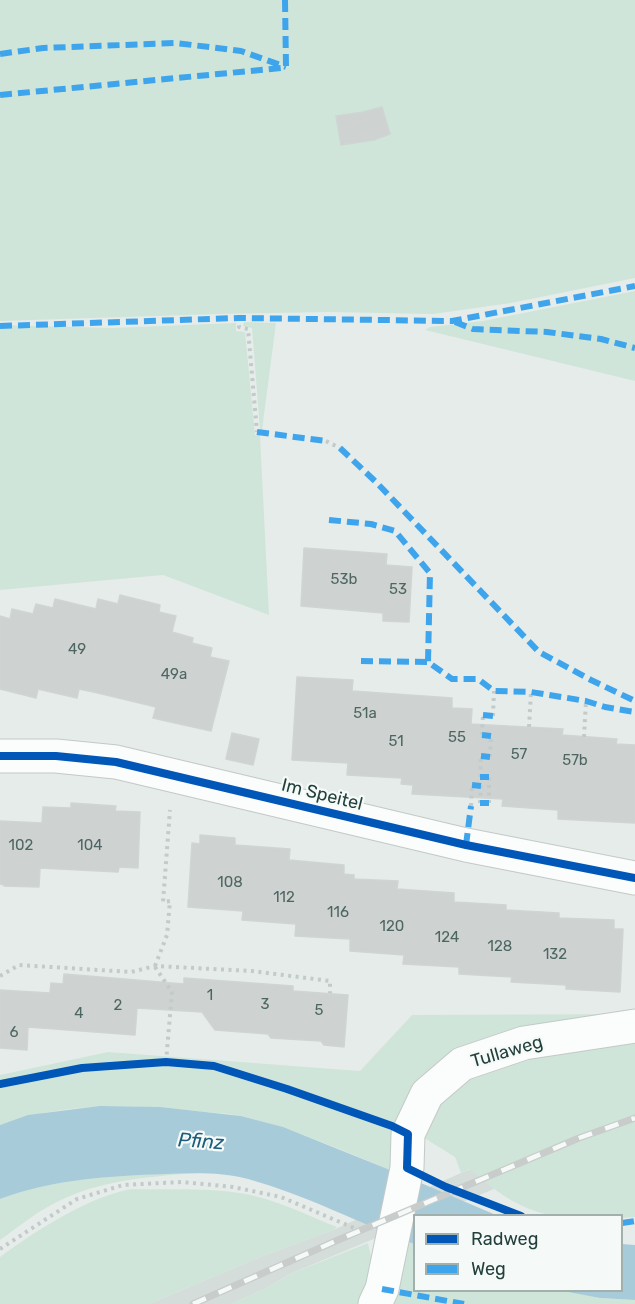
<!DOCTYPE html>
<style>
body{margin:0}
#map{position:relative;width:635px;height:1304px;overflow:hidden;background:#e6ecea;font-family:Rubik,sans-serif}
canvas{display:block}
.legend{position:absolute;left:413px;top:1214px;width:210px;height:78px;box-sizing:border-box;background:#f5faf8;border:2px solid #a1b0ad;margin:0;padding:8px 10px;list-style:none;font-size:18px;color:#23403c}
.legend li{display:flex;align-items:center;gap:12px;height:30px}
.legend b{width:30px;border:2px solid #a1b0ad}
</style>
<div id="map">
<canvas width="635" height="1304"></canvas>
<ul class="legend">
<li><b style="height:8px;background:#0057b8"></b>Radweg</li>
<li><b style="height:8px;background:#3ea4ec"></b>Weg</li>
</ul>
</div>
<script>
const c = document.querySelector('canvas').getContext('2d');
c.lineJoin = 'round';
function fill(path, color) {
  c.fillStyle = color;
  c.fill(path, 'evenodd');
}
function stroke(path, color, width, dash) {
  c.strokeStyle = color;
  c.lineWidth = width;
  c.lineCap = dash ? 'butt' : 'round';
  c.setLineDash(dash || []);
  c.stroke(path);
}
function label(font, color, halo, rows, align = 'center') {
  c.font = font + ' Rubik,sans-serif';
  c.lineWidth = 4.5;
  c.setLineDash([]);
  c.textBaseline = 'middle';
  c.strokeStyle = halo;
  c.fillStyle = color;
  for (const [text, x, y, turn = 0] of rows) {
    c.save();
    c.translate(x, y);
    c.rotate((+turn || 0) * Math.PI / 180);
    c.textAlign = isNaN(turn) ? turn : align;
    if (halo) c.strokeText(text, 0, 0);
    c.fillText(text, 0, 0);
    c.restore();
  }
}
fill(new Path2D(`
 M525,1149l15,21 -109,45 -17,1v6l-124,52 -25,15 -34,15h-82l116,-49 68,-25 128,-57z`), '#d4ddda');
fill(new Path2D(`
 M0,0h635v278l-124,25 -78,11 -105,-2 -109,2 -219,7z
 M635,291v90l-210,-51 5,-3 53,-6z
 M244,322l32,1 -14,107h-2l-8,-102 -9,-2z
 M236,323v8l9,1 10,103h5l9,180 -106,-40 -163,15v-265l112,3z
 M635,1014v203l-13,1v-2c-22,-1 -50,3 -71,-1 -31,-5 -59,-26 -81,-46l-9,4 -6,-16 -34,-21 -26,36c-49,-20 -98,-42 -150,-55 -16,-4 -34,-4 -50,-6 -66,-7 -132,-8 -195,14v-50l108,-23 252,19 52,-56z
 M196,1173c-49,4 -98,7 -143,31 -18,9 -36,24 -53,36v-41c62,-24 130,-24 196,-26z
 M131,1189c38,1 78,-2 115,5 31,6 61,21 91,33l-4,3 -68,25 -116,49h-149v-47c35,-26 88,-60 131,-68z
 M404,1240l10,4v46h149l37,8 35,2v4h-250z
 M368,1243l6,28 -15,33h-128l34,-15 25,-15z`), '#d0e5d9');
fill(new Path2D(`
 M100,1106l60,1 81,9 42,11 112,45 101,43 -82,1v28c-55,-21 -108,-49 -166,-65 -25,-7 -55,-6 -82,-5 -56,2 -113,5 -166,25v-74l28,-10z
 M622,1244l13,1v55l-35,-2 -37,-7 59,-1z`), '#a8cbd9');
const building = new Path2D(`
 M382,107l8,27 -16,6 -33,5 -5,-29 27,-4z
 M304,548l83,6 -1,11 26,2 -3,55 -26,-1v-8l-82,-7z
 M120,595l40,10 -1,7 17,4 -4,16 21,6 -1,5 20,5 -2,9 19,4 -18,70 -58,-13 3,-11 -58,-14 -19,-4 -2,9 -39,-9 -2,9 -36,-9v-73l10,3 2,-10 21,5 3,-10 17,4 2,-9 41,10 2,-10 20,5z
 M297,677l56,3 -1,11 100,7v10l20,1 -1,15 92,5 -1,6 55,4 -1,5 19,1v78l-77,-4v-9l-56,-4 1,-7 -91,-5 1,-9 -12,-1 1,-6 -55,-3 1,-12 -56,-3z
 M232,733l27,6 -6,26 -27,-6z
 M71,803l45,3 -1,5 25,1 -2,56 -19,-1 -1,5 -78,-4 -1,19 -35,-1v-1l-4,-1v-63l42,2 1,-16 28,1z
 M200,835l35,3v7l55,4 -1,11 55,5v9l10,1v4l44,2 -1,8 57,4v9l52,3v5l53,3v5l55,2v9h9l-3,63 -54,-3v-4l-55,-3 1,-5 -53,-3v-7l-56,-3 1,-9 -54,-4v-12l-55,-3 1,-12 -54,-4 1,-9 -55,-4 4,-64 8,1z
 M64,974l120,10v-6l109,8v5l55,4 -4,52 -20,-2 -3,-4 -50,-3 -3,-4 -53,-4 -13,-18 -65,-4 -2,27 -107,-8 -1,23 -27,-2v-58l50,3 1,-10 12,1z`);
fill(building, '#ced3d2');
stroke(building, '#cfd5d3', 1.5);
const minor = new Path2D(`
 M0,756h56l60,6 350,83 169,33
 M375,1304l7,-15 25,-121 1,-34 19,-40 35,-30 62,-21 111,-17`);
stroke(minor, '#c3c9c7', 35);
stroke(new Path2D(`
 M239,318v9l9,2 9,103
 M326,441l14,7
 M493,716l1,-25
 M529,727l2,-35
 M482,735l1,-20
 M584,737l2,-36
 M490,757l1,-21
 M480,777l1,-21
 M480,803l1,-17
 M489,803v-26
 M471,806l1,-21
 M155,966l12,-31 3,-34 -7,1 7,-92
 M155,967l17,25 -6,70
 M0,976l19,-11 112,7 24,-6 97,5 78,10v12
 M0,1084l82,-16 84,-6 48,4 73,23 91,32
 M0,1249l77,-50 46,-14 59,-3 51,5 48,10 80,34`), '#c2cbca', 4, [3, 4.5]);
stroke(minor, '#fbfcfc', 33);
const rail = new Path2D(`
 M193,1304l145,-64 241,-102 56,-20`);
stroke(rail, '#c8cccb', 7);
stroke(rail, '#f5faf8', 4.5, [14]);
stroke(new Path2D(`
 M285,0l1,67
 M0,54l43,-6 133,-5 65,8 45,16
 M0,95l281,-27
 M455,322l18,7 74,3 54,7 34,9
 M0,326l239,-8 213,3 183,-35
 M257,432l69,9
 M340,448l36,34 163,170 52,28 44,21
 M329,520l42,4 24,7 35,42 -2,89
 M361,661l67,1 24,17h26l16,12 37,1 55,9 19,6 30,5
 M483,715l10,1
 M482,735l9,1
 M481,756l9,1
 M480,777h9
 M472,785l9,1
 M480,803h9
 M466,845l5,-39
 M622,1223l13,-2
 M382,1289l82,15`), '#3ea4ec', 6, [12, 6]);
stroke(new Path2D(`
 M0,756h56l60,6 350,83 169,33
 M0,1084l82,-16 84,-6 48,4 73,23 105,37 16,8 -1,34 39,19 75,29`), '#0057b8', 8);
label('15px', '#4e6662', null, [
 ["53b",344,580],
 ["53",398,590],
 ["49",77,650],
 ["49a",174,675],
 ["51a",365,714],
 ["55",457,738],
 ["51",396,742],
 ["57",519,755],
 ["57b",575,761],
 ["102",21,846],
 ["104",90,846],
 ["108",230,883],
 ["112",284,898],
 ["116",338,913],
 ["120",392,927],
 ["124",447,938],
 ["128",500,947],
 ["132",555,955],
 ["1",210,996],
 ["3",265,1005],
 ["2",118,1006],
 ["5",319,1011],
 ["4",79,1014],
 ["6",14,1033]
]);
label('18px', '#23403c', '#f5faf8', [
 ["Im Speitel",322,795,14],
 ["Tullaweg",507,1052,-16]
]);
label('italic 20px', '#1d5e7c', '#f5faf8', [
 ["Pfinz",201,1142,4]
]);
</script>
